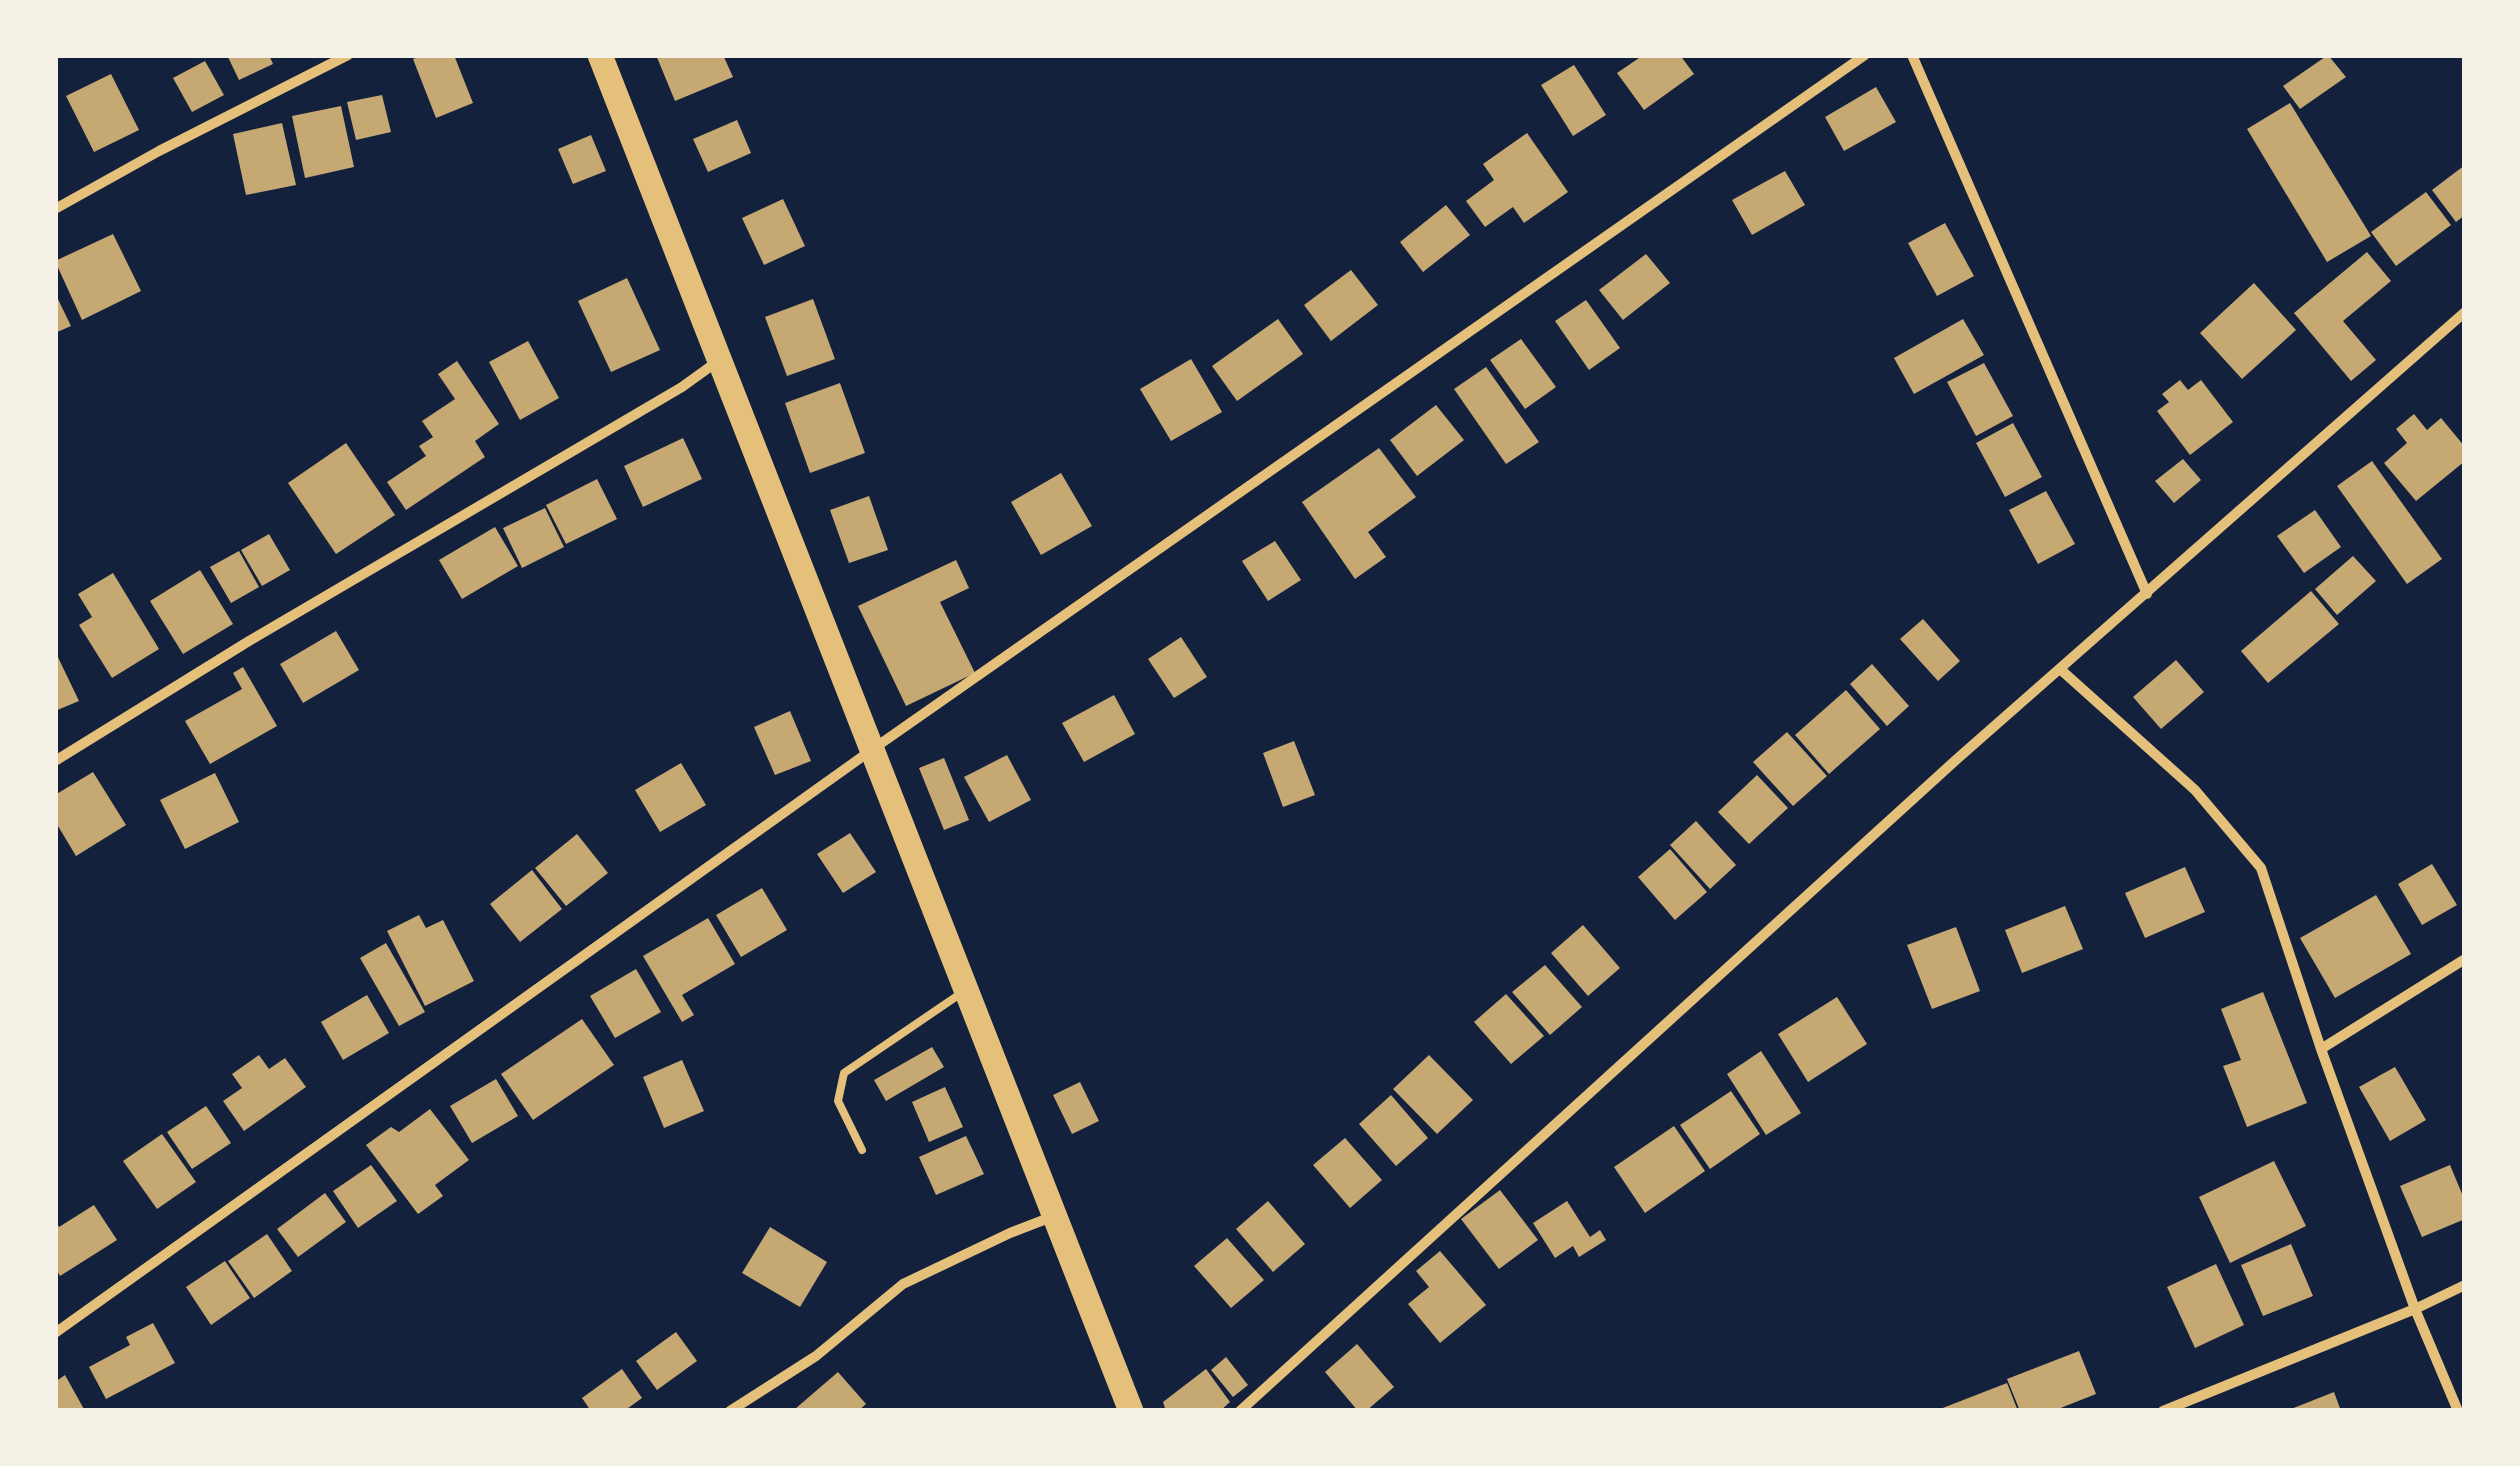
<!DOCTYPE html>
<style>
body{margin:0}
#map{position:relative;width:2520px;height:1466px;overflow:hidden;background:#14213d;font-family:Overpass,sans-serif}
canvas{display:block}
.frame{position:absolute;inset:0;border:58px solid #f6f1e7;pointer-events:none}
</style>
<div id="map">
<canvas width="2520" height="1466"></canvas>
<div class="frame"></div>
</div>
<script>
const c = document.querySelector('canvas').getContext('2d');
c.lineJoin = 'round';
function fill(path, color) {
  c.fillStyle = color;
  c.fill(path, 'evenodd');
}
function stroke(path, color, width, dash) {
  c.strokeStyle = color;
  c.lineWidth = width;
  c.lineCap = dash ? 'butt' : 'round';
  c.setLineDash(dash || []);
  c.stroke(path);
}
fill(new Path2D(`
 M227,55h42l4,9 -34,16z
 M425,55h29l19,48 -37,15 -23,-59z
 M656,55h67l10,22 -58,24z
 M1637,55h43l14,19 -50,36 -27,-37 22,-15z
 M2328,55l18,22 -46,32 -17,-23z
 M205,61l19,34 -32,17 -19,-34z
 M1574,65l32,50 -33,21 -32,-51z
 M111,74l28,56 -45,22 -28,-56z
 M1876,87l20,35 -52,29 -19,-34z
 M382,95l9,37 -35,8 -9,-38z
 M2290,103l81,133 -44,26 -80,-133z
 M341,106l13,61 -49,11 -13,-62z
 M737,120l14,33 -43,19 -15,-33z
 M282,123l14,62 -50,10 -13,-61z
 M1527,133l41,59 -44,31 -11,-16 -28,20 -19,-26 28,-21 -11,-16z
 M591,135l15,36 -33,13 -15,-35z
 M2465,165v50l-9,7 -24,-32z
 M1785,171l20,34 -53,30 -20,-35z
 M2426,192l25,33 -55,41 -25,-34z
 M783,199l22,47 -41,19 -22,-47z
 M1446,205l24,30 -47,37 -23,-30z
 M1945,223l29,53 -37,20 -29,-53z
 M113,234l28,57 -59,29 -27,-59z
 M2367,252l24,29 -48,40 33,39 -25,21 -57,-68z
 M1646,254l24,29 -47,37 -24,-30z
 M1351,270l27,35 -47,36 -27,-36z
 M627,278l33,72 -49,22 -33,-71z
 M2254,283l42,47 -54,49 -42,-46z
 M55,293l16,33 -16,7z
 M813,299l22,60 -48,17 -22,-59z
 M1586,300l34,48 -31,22 -34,-49z
 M1278,319l25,35 -66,47 -25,-35z
 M1963,319l21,36 -70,39 -20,-36z
 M1521,339l35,48 -31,22 -35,-49z
 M528,341l31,57 -39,22 -31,-58z
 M1191,359l31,53 -51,29 -31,-52z
 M457,361l42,63 -24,17 10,16 -79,53 -19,-28 39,-26 -7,-10 14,-9 -11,-16 33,-22 -17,-25z
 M1984,363l29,53 -37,20 -29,-54z
 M1486,367l53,75 -33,22 -52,-75z
 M2180,380l8,10 13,-10 32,42 -43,33 -33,-44 12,-9 -7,-8z
 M840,383l25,70 -55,20 -25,-70z
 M1436,405l28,35 -47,36 -27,-36z
 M2414,414l13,16 14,-12 24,29v14l-49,40 -32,-38 23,-20 -11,-14z
 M2013,423l29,54 -37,20 -29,-54z
 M683,438l19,41 -59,28 -19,-41z
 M346,443l49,72 -59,39 -48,-71z
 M1379,448l37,49 -48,35 18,25 -31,22 -53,-77z
 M2183,459l18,21 -27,23 -19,-22z
 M2372,461l70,98 -35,25 -70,-98z
 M1061,473l31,53 -51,29 -30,-53z
 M597,479l20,40 -51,25 -20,-39z
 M2046,491l29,53 -37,20 -29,-54z
 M869,496l19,54 -39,13 -19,-53z
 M545,508l19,39 -42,21 -19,-40z
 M2315,510l26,37 -37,26 -27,-37z
 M495,527l23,39 -56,33 -23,-39z
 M269,534l21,36 -28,16 -21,-36z
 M1275,541l26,39 -33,21 -26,-40z
 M239,551l20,36 -28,16 -21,-36z
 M2353,556l23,25 -39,34 -22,-26z
 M956,560l13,28 -29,14 35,71 -69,33 -48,-100z
 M200,570l33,54 -50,30 -33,-53z
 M113,573l46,76 -47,29 -33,-53 13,-8 -14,-23z
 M2311,591l28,33 -71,59 -27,-32z
 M1923,619l37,42 -22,20 -38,-42z
 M336,631l23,39 -56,33 -23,-39z
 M1181,637l26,40 -33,21 -26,-39z
 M55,651l24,50 -24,10z
 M2176,660l28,32 -43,37 -28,-32z
 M1872,664l37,42 -22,20 -37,-42z
 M243,667l34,59 -67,38 -25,-43 57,-32 -9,-16z
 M1846,690l34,39 -51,45 -34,-39z
 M1114,695l21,39 -51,28 -22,-39z
 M790,711l21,50 -36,14 -21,-48z
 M1787,732l40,44 -34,30 -40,-44z
 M1294,741l21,54 -32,12 -20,-54z
 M1007,755l24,45 -42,22 -25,-45z
 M944,758l25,62 -25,10 -25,-62z
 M681,763l25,42 -46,27 -25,-42z
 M93,772l33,53 -50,31 -21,-35v-26z
 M215,773l24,49 -54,27 -25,-49z
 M1757,775l31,33 -39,36 -31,-32z
 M1696,821l40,44 -26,24 -40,-44z
 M850,833l26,39 -33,21 -26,-39z
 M577,834l31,39 -42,33 -31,-38z
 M1670,849l37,43 -32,28 -37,-43z
 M2432,864l25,41 -35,20 -24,-41z
 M2185,867l20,45 -60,26 -20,-45z
 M532,870l30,39 -42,33 -30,-38z
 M762,888l25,42 -46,27 -25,-42z
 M2376,895l35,59 -76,44 -35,-60z
 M2065,906l18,43 -61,24 -17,-43z
 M419,915l7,13 17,-8 31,61 -49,25 -38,-75z
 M708,918l27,46 -53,31 12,20 -12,7 -39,-66z
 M1583,925l37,43 -32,28 -37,-43z
 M1956,927l24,64 -48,18 -25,-64z
 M386,943l39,69 -26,14 -39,-68z
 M1545,965l37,42 -32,28 -38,-43z
 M636,969l25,43 -46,26 -25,-42z
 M2263,992l44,111 -60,24 -24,-61 18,-6 -20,-51z
 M1506,994l38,42 -33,28 -37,-42z
 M367,995l22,38 -46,27 -22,-38z
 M1837,997l30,47 -59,38 -30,-48z
 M582,1019l32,46 -81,55 -32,-46z
 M932,1047l12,20 -58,34 -12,-21z
 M1761,1051l40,62 -35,22 -39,-61z
 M259,1055l10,14 16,-11 21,29 -62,44 -21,-30 19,-13 -10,-14z
 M1429,1055l44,45 -36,34 -44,-45z
 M682,1060l22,51 -40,17 -21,-51z
 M2395,1067l31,53 -36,21 -31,-54z
 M496,1079l22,37 -46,27 -22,-37z
 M1080,1082l19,39 -27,13 -19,-39z
 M945,1087l18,40 -34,15 -17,-40z
 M1731,1091l29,43 -50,35 -30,-44z
 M1391,1095l37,43 -32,28 -37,-42z
 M206,1106l25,37 -39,26 -25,-37z
 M430,1109l39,51 -34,25 8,11 -25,18 -52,-69 25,-18 8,5z
 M1674,1126l31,45 -60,42 -31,-46z
 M162,1134l34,48 -39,27 -34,-48z
 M966,1136l18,38 -48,21 -17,-38z
 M1345,1138l37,42 -32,28 -37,-43z
 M2274,1161l32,65 -76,37 -31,-66z
 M371,1165l26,36 -39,27 -25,-37z
 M2450,1165l15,36v18l-43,18 -22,-51z
 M1500,1190l38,50 -39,29 -38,-50z
 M325,1193l21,29 -48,35 -21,-28z
 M1268,1201l37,43 -32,28 -37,-43z
 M1567,1201l23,36 10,-7 6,10 -27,17 -6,-11 -18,12 -22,-35z
 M94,1205l23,35 -57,36 -5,-8v-48l4,7z
 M770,1227l57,35 -27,45 -58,-34z
 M267,1234l25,37 -38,27 -26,-37z
 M1227,1238l37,42 -33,28 -37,-42z
 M2291,1244l22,52 -50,20 -22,-51z
 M1440,1251l46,54 -46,38 -32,-39 21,-17 -13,-16z
 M225,1261l25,37 -39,27 -25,-38z
 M2216,1264l28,61 -49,23 -28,-61z
 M153,1323l22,40 -69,36 -17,-32 41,-22 -4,-8z
 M676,1332l21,29 -40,29 -21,-29z
 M1357,1344l37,43 -28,24h-8l-33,-39z
 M2079,1351l17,43 -43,17h-33l-13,-32z
 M1226,1357l22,28 -15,12 -22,-27z
 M622,1369l20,29 -18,13h-33l-9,-13z
 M1206,1369l24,33 -10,9h-54l-3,-9z
 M838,1372l28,32 -8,7h-61l-2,-2z
 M65,1375l20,36h-30v-29z
 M2007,1383l11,28h-83z
 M2334,1392l7,19h-55z`), '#c6a872');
stroke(new Path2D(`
 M862,1150l-24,-49 6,-28 119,-81`), '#e5c07b', 8);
stroke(new Path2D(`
 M1912,55l235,539
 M55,209l104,-58 189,-96
 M2060,669l135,121 66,78 60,181 94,260 43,102
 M55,761l194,-120 433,-254 36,-26
 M2321,1049l144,-90
 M55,1333l818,-584 992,-694
 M730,1411l86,-55 87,-72 107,-51 44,-17
 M1240,1411l717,-652 508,-447
 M2163,1411l252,-102 50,-24`), '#e5c07b', 10);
stroke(new Path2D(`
 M600,55l531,1356`), '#e5c07b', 25);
</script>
